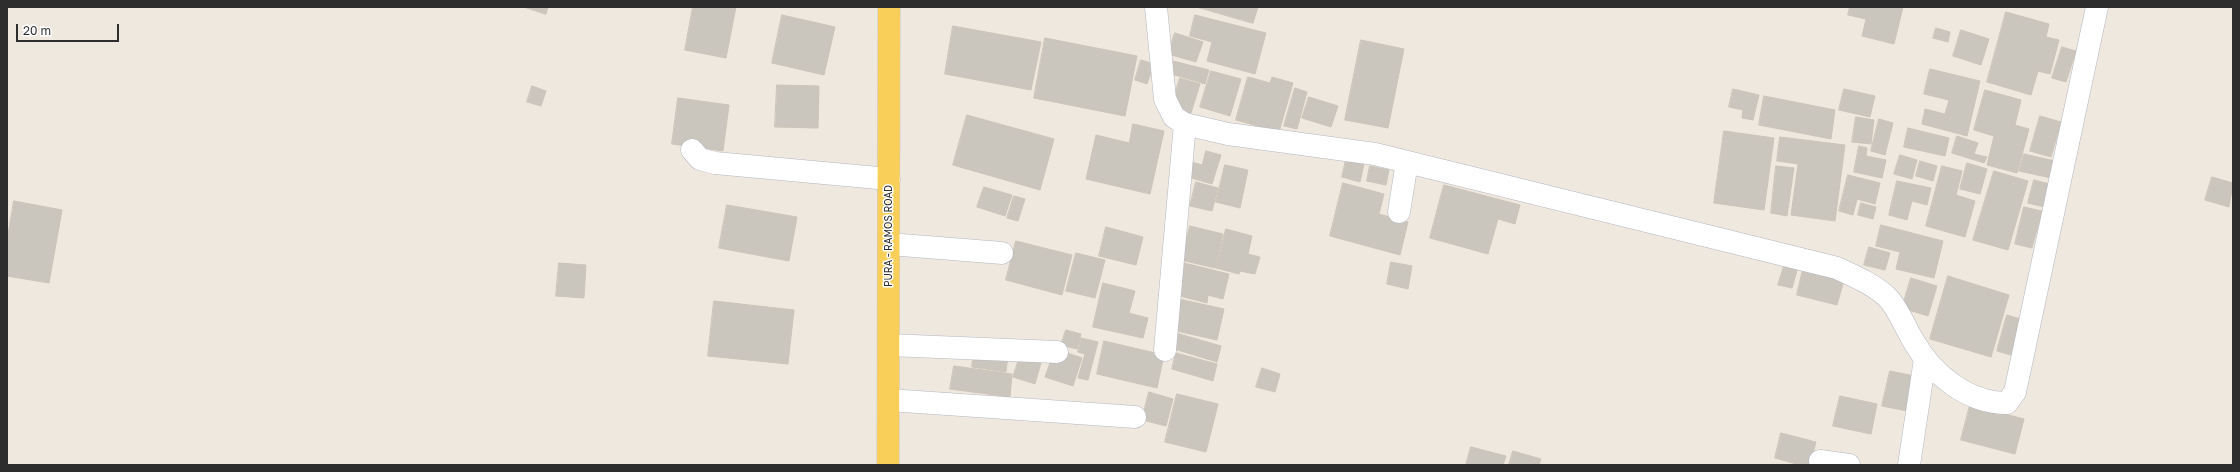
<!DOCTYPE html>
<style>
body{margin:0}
#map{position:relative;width:2240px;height:472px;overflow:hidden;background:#efe8df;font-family:"Golos Text",sans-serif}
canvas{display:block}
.frame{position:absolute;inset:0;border:8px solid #2d2d2d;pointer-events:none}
.scale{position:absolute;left:16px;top:24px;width:103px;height:18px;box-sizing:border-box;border:2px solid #2d2d2d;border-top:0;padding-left:5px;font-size:12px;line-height:14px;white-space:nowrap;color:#2d2d2d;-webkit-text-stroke:3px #fff;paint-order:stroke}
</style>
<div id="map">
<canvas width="2240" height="472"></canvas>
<div class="frame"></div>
<div class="scale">20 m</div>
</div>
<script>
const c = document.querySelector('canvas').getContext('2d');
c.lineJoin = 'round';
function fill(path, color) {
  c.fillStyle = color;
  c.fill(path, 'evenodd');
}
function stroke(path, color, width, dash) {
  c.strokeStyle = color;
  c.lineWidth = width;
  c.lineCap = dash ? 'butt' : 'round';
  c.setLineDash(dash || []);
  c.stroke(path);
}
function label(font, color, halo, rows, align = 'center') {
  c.font = font + ' "Golos Text",sans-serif';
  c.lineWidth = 3;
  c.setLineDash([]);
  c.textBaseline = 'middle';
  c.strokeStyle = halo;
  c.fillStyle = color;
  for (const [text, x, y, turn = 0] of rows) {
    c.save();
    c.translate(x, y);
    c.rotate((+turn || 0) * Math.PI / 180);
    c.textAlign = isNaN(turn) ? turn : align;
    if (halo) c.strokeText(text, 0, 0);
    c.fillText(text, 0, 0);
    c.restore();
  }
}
const building = new Path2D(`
 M524,7h24l-2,7z
 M693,7h43l-10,51 -41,-8z
 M1197,7h61l-5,16z
 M1850,7h53l-9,37 -32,-8 4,-17 -18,-4z
 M2006,12l43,12 -3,13 13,3 -9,34 -12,-3 -7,24 -44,-13z
 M782,15l53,12 -11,48 -52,-12z
 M1195,15l71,18 -11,41 -48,-13 5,-19 -22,-6z
 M953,26l88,16 -10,48 -86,-16z
 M1936,28l14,4 -2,10 -15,-4z
 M1961,30l28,9 -8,26 -28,-9z
 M1175,33l28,9 -7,20 -28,-8z
 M1045,38l92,18 -12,60 -91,-18z
 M1361,40l43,9 -16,79 -43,-8z
 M2062,47l14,4 -10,31 -14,-4z
 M1141,60l13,4 -7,20 -12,-4z
 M1169,60l40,10 -4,14 -40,-12z
 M1930,69l50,12 -13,55 -45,-12 3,-15 20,5 4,-14 -25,-6z
 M1211,71l30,8 -11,37 -30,-9z
 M1248,77l22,6 2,-6 21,6 -14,49 -43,-12z
 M1180,78l20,6 -9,29 -20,-6z
 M777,85l42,1 -1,42 -43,-1z
 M532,86l14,5 -5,15 -14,-4z
 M1295,88l12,4 -10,37 -13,-3z
 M1733,89l26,6 -6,25 -11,-2 1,-8 -14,-3z
 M1844,89l31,7 -5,21 -31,-7z
 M1985,90l36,10 -6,25 14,4 -12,44 -30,-8 7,-29 -20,-6z
 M1764,96l71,14 -4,29 -72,-14z
 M1309,97l29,9 -7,21 -29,-9z
 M678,98l51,7 -6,46 -51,-7z
 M967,115l87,24 -14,51 -87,-25z
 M2040,116l21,6 -10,35 -21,-6z
 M1856,117l18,3 -3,24 -19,-2z
 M1879,119l14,4 -8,32 -14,-4z
 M1133,124l31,7 -14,63 -64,-15 10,-44 33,8z
 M1908,128l41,10 -4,18 -41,-9z
 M1724,131l50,7 -10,72 -50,-7z
 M1957,136l21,7 -4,11 13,3 -3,6 -32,-10z
 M1780,137l65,8 -10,76 -44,-6 7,-51 -21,-3z
 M1859,146l8,2 -1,8 20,4 -4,18 -28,-6z
 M1206,151l15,4 -9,29 -24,-7 4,-15 10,3z
 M2024,154l31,7 -4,17 -32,-7z
 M1900,155l17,5 -5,19 -18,-5z
 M1346,160l18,4 -4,18 -18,-5z
 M1920,161l17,5 -4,15 -17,-5z
 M1967,163l20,6 -7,25 -20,-5z
 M1225,165l23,5 -8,38 -24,-6z
 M1370,166l19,4 -3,15 -19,-4z
 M1776,166l18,2 -7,48 -16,-3z
 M1942,166l20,5 -6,24 19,6 -10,36 -39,-11z
 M1994,171l34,10 -20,69 -35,-10z
 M1848,175l32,8 -5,21 -18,-5 -4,16 -14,-4z
 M2212,177l21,6 -4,24 -24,-7z
 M2034,180l16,4 -6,23 -16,-4z
 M1897,181l34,7 -4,17 -15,-4 -5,19 -18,-5z
 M1196,182l22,6 -6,23 -22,-5z
 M1343,183l41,11 -5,20 29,8 -8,33 -70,-19z
 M1444,185l76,20 -5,19 -17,-5 -10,35 -58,-16z
 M984,187l28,8 -7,21 -28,-9z
 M1014,196l11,3 -7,22 -11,-3z
 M14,201l48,9 -13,73 -42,-7v-35z
 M1861,203l15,4 -3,12 -15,-4z
 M727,205l70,12 -8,44 -70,-13z
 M2024,207l18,4 -10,37 -17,-4z
 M1881,225l62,16 -9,37 -38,-9 4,-17 -24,-6z
 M1190,226l33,8 -8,34 -34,-8z
 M1106,227l37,10 -7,28 -37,-9z
 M1226,229l26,7 -4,18 12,3 -5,17 -15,-3 -1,3 -23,-6z
 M1016,241l56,14 -10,40 -56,-15z
 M1869,247l21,6 -5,17 -21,-5z
 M1076,253l29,7 -10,38 -29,-7z
 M1391,262l21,4 -4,23 -21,-5z
 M559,263l27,2 -2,33 -28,-2z
 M1184,263l45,11 -6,25 -15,-4 -1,8 -31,-8z
 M1785,263l13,4 -6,21 -14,-3z
 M1803,269l41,11 -7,25 -40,-10z
 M1948,276l61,19 -18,62 -61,-18z
 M1911,278l26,8 -9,30 -26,-8z
 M1103,283l32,8 -6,22 19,5 -5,20 -50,-11z
 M1179,299l45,10 -7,31 -45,-10z
 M714,301l80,9 -6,54 -80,-8z
 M2007,315l17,5 -10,36 -17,-5z
 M1066,330l15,4 -4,15 -16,-4z
 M1176,333l45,13 -4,16 -46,-14z
 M1081,338l17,4 -10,38 -10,-2 7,-24 -7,-2z
 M1104,341l60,14 -7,33 -60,-14z
 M974,351l34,5 -2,16 -34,-5z
 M1061,351l21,7 -9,28 -28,-9 7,-20z
 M1176,353l41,11 -4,17 -41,-12z
 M1020,356l21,7 -6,21 -22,-7z
 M954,366l58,8 -2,23 -60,-8z
 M1262,368l18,6 -5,18 -19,-5z
 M1890,371l25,5 -8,35 -25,-5z
 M1149,392l24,7 -7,27 -24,-6z
 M1177,394l41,10 -12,48 -41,-10z
 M1840,396l37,8 -6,30 -38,-8z
 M1970,405l54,14 -9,35 -54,-14z
 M1781,433l35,9 -6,23h-10l-25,-7z
 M1471,447l35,9 -3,9h-37z
 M1513,451l28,8 -2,6h-30z`);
fill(building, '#cbc6bd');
stroke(building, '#cbc4b8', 1);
const minor = new Path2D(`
 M1156,7l9,92 9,18 11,7 43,10 147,20 462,114c17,8 36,16 50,29 12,12 18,31 27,45 19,33 54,61 93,61l8,-11 82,-385
 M692,150l8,9 15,4 174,16
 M1399,212l8,-50
 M889,244l113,9
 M889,345l168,7
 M1165,350l20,-226
 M889,400l246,17
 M1820,461l29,4
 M1909,465l16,-106`);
const major = new Path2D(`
 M888,465l1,-458`);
stroke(minor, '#b3b6c1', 23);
stroke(major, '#c8c8c8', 23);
stroke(minor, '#fff', 22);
stroke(major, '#facf59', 22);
label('10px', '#2d2d2d', '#fff', [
 ["PURA - RAMOS ROAD",889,236,-90]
]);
</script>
